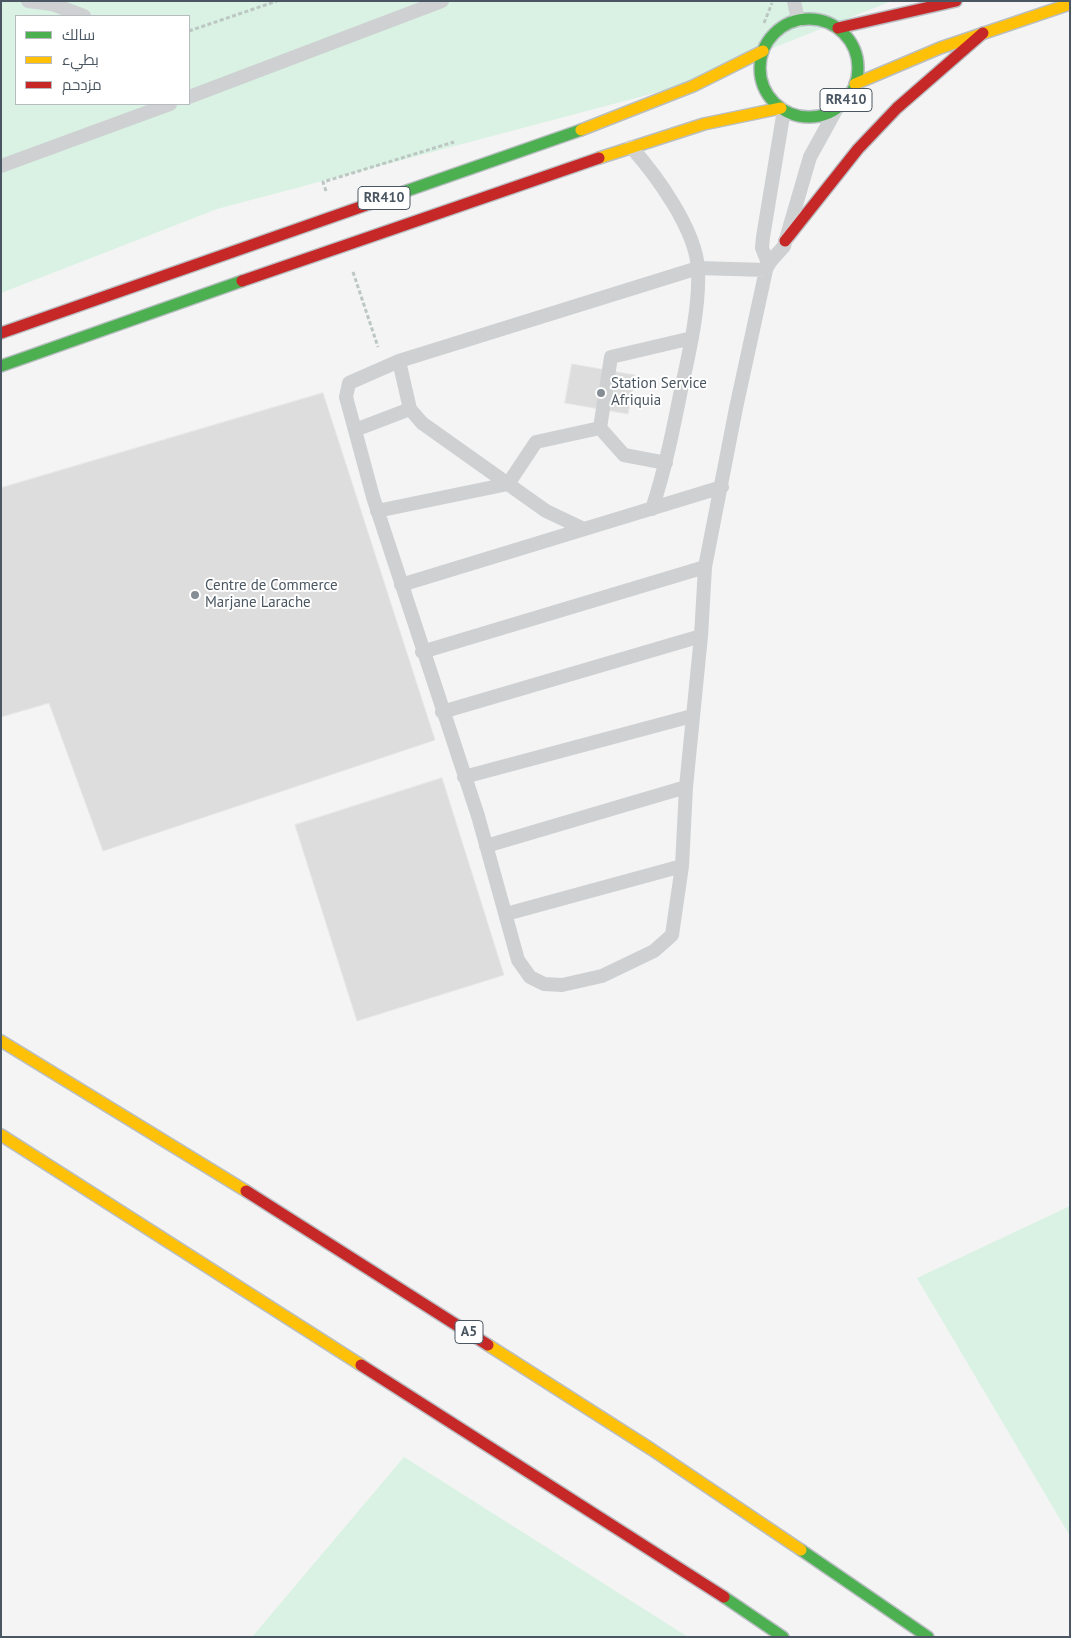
<!DOCTYPE html>
<meta charset="utf-8">
<style>
body{margin:0}
#map{position:relative;width:1071px;height:1638px;overflow:hidden;background:#f4f4f4;font-family:"PT Sans",Cairo,sans-serif}
canvas{display:block}
.frame{position:absolute;inset:0;border:2px solid #4a5661;pointer-events:none}
.legend{position:absolute;left:15px;top:15px;width:175px;height:90px;box-sizing:border-box;background:#fff;border:1px solid #b7bbc0;margin:0;padding:6px 9px;list-style:none;font-size:15px;color:#4a5661}
.legend li{display:flex;align-items:center;gap:10px;height:25px}
.legend b{width:25px;border:1px solid #b7bbc0}
</style>
<div id="map">
<canvas width="1071" height="1638"></canvas>
<div class="frame"></div>
<ul class="legend">
<li><b style="height:6px;background:#4caf50"></b>سالك</li>
<li><b style="height:6px;background:#ffc107"></b>بطيء</li>
<li><b style="height:6px;background:#c62828"></b>مزدحم</li>
</ul>
</div>
<script>
const c = document.querySelector('canvas').getContext('2d');
c.lineJoin = 'round';
function fill(path, color) {
  c.fillStyle = color;
  c.fill(path, 'evenodd');
}
function stroke(path, color, width, dash) {
  c.strokeStyle = color;
  c.lineWidth = width;
  c.lineCap = dash ? 'butt' : 'round';
  c.setLineDash(dash || []);
  c.stroke(path);
}
function label(font, color, halo, rows, align = 'center') {
  c.font = font + ' "PT Sans",sans-serif';
  c.lineWidth = 4;
  c.setLineDash([]);
  c.textBaseline = 'middle';
  c.strokeStyle = halo;
  c.fillStyle = color;
  for (const [text, x, y, turn = 0] of rows) {
    c.save();
    c.translate(x, y);
    c.rotate((+turn || 0) * Math.PI / 180);
    c.textAlign = isNaN(turn) ? turn : align;
    if (halo) c.strokeText(text, 0, 0);
    c.fillText(text, 0, 0);
    c.restore();
  }
}
fill(new Path2D(`
 M1,1h891l-226,89 -449,119 -216,84zM16,16h173v88h-173z
 M1070,1206v330l-153,-258z
 M404,1457l284,180h-436z`), '#d9f2e3');
const building = new Path2D(`
 M572,364l63,11 -7,39 -63,-11z
 M323,393l112,347 -332,111 -54,-148 -48,14v-229z
 M442,778l62,197 -147,46 -62,-196z`);
fill(building, '#ddddde');
stroke(building, '#e5e6e7', 1);
const fast = new Path2D(`
 M760 68a49 49 0 1 1 98 0a49 49 0 1 1-98 0Z
 M369,204l212,-74
 M1,366l241,-85
 M801,1550l127,87
 M724,1597l59,40`);
const slow = new Path2D(`
 M855,84l85,-36 130,-44
 M581,130l112,-44 70,-35
 M599,158l105,-34 77,-16
 M1,1041l245,150
 M1,1135l360,230
 M488,1345l163,104 150,101`);
const jam = new Path2D(`
 M838,28l118,-27
 M785,241l73,-92 39,-41 86,-75
 M242,281l357,-123
 M1,333l368,-129
 M246,1191l242,154
 M361,1365l363,232`);
stroke(fast, '#b9bec3', 14);
stroke(slow, '#b9bec3', 14);
stroke(jam, '#b9bec3', 14);
stroke(new Path2D(`
 M764,23l8,-20
 M189,31l88,-30
 M326,191l-3,-9 131,-40
 M353,272l25,75`), '#bcc7c4', 3, [4, 2.5]);
stroke(new Path2D(`
 M28,1l24,3 32,12
 M794,1l4,19
 M189,97l253,-96
 M631,147c26,29 65,83 67,122 2,37 -9,85 -17,121 -8,40 -16,80 -29,119
 M1,166l169,-62
 M768,263l-6,-15 1,-11 21,-127
 M766,270l-68,-2 -299,93 -50,22 -3,14 27,100 105,319 40,144 12,17 14,7 18,1 40,-9 52,-25 18,-16 10,-69 4,-79 15,-151 4,-69 31,-159 30,-138c3,-10 12,-16 18,-24l26,-89 27,-49
 M399,361l11,48 12,14 124,88 38,18
 M355,430l55,-21
 M666,463l-42,-8 -24,-27 11,-71 81,-19
 M377,511l131,-27 28,-42 64,-14
 M401,585l321,-98
 M422,652l283,-85
 M442,712l259,-76
 M464,777l228,-61
 M486,846l200,-59
 M506,914l176,-48`), '#ced0d2', 14);
stroke(fast, '#4caf50', 11);
stroke(slow, '#ffc107', 11);
stroke(jam, '#c62828', 11);
for (const [x, y, r, color] of [
 [601,393,5,"#868d94"],
 [195,595,5,"#868d94"]
]) {
  const dot = new Path2D();
  dot.arc(x, y, r, 0, 2 * Math.PI);
  c.fillStyle = color;
  c.fill(dot);
  stroke(dot, '#fff', 2);
}
for (const [x, y, w] of [
 [846,100,52],
 [384,198,52],
 [469,1332,28]
]) {
  const box = new Path2D();
  box.roundRect(x - w / 2, y - 11.5, w, 23, 4);
  c.fillStyle = '#fff';
  c.fill(box);
  stroke(box, '#4a5661', 1);
}
label('bold 14px', '#4a5661', null, [
 ["RR410",846,100],
 ["RR410",384,198],
 ["A5",469,1332]
]);
label('15px', '#4a5661', '#fff', [
 ["Station Service",611,384],
 ["Afriquia",611,401],
 ["Centre de Commerce",205,586],
 ["Marjane Larache",205,603]
], 'left');
</script>
